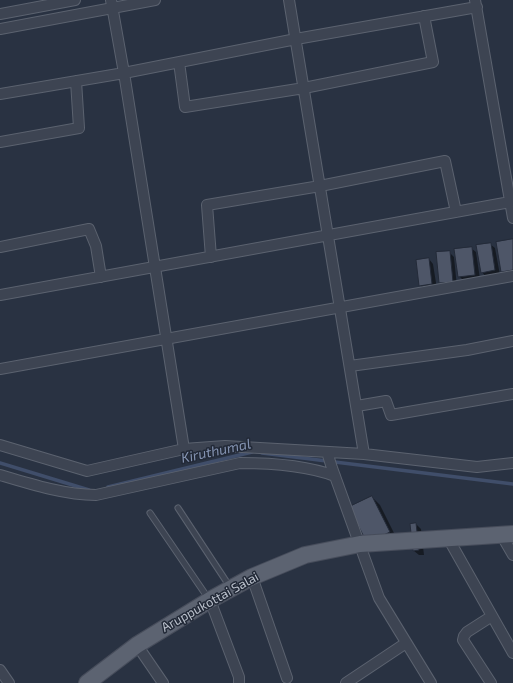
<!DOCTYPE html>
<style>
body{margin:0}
canvas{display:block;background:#293242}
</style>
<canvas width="513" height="683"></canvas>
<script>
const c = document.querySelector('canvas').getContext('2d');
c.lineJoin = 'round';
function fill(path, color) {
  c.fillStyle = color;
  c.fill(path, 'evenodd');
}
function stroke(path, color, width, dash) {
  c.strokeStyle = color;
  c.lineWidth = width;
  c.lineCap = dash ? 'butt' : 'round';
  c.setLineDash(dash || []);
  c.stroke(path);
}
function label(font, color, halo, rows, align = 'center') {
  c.font = font + ' "Exo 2",sans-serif';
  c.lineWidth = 3;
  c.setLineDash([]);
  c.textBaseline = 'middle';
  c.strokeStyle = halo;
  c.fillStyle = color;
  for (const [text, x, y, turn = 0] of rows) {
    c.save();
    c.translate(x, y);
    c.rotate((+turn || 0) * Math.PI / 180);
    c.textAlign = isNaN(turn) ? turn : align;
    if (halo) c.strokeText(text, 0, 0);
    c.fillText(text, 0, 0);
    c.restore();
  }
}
fill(new Path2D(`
 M513,240v35l-7,1 -4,-5z
 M490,244l5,4 5,27 -14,2 -4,-5z
 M471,248l5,4 4,27 -16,2 -5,-5z
 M449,252l5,5 3,30 -12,1 -5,-5z
 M429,259l4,5 4,25 -12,1 -5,-5z
 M372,497l8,8 17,34 -22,11z
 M416,524l5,5 3,26h-5l-5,-4z`), '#0007');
stroke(new Path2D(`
 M262,453l251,31
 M0,463l89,27
 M108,487l144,-35`), '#404e6a', 3.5);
const building = new Path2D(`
 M513,239v31l-12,2 -5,-30z
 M491,243l4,27 -14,3 -5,-28z
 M472,247l3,28 -17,2 -4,-28z
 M450,251l3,31 -14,1 -3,-31z
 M429,258l3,26 -13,2 -3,-26z
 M372,496l18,36 -23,11 -18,-36z
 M416,523l3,27 -6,1 -3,-27z`);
fill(building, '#4e5668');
stroke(building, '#242b39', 1);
const lane = new Path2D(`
 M178,508l52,79
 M150,513l58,85`);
const street = new Path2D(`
 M111,0l13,73 60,376
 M289,0l75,454
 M475,0l38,218
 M0,14l75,-14
 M0,29l155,-29
 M179,62l6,45 119,-19 129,-26 -9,-46
 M0,94l124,-21 172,-34 181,-32
 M0,142l79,-14 -3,-47
 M0,247l89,-18 7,17 5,31
 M211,257l-4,-52 113,-19 125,-25 11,51
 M0,295l510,-93
 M350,366l117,-16 46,-9
 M0,369l513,-93
 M357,406l29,-5 5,14 122,-21
 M0,445l87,26 97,-22 41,-3 139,8 113,13 36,-4
 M327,452l5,16 47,130 52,85
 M0,475c30,9 65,20 96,20l144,-32c29,0 68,3 95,13
 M502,536l11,19
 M448,538l65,115
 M252,577l35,101
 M210,600l29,77v6
 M137,645l26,38
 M0,670l9,13
 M346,683l60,-40
 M491,683l-28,-43 1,-4 3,-4 25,-16`);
const primary = new Path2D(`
 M87,683l50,-38 73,-45 42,-23 53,-22 55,-11 153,-10`);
stroke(lane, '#5b626f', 7);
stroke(street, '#5b626f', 12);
stroke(primary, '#474d5b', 18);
stroke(lane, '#3d4452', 5);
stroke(street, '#3d4452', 10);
stroke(primary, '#5c6371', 16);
label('13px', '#bac0cb', '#222937', [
 ["Aruppukottai Salai",210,602,-29]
]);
label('italic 14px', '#8493b1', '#222937', [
 ["Kiruthumal",216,451,-12]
]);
</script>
